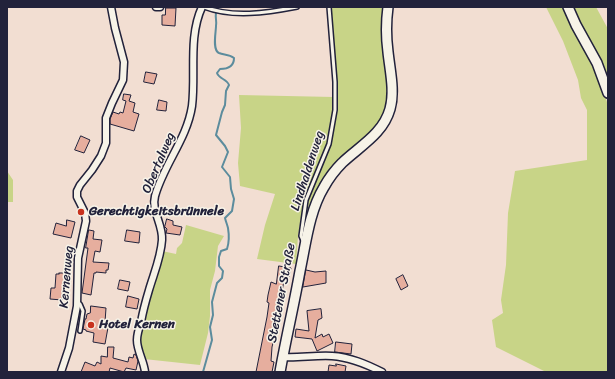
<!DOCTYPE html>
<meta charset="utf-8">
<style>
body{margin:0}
#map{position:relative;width:615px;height:379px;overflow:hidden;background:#f2ded2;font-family:Sriracha,sans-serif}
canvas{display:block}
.frame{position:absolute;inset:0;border:8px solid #22223b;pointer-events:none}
</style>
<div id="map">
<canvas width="615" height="379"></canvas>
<div class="frame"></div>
</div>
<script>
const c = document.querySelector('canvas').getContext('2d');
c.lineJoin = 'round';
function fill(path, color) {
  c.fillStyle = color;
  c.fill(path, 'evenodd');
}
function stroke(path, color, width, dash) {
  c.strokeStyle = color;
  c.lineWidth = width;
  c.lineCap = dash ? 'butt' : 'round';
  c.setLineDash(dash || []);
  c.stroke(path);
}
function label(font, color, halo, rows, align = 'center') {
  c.font = font + ' Sriracha,sans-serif';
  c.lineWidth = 3;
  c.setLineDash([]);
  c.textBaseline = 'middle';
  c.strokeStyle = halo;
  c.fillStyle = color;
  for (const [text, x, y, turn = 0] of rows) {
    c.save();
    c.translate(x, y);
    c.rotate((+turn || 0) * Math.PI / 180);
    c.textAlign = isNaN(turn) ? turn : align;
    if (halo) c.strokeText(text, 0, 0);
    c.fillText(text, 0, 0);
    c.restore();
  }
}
fill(new Path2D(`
 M331,7h52l-1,13v23l6,49 -3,19 -8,16 -52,50c-11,17 -16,37 -22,56l6,-35 22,-55 5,-28 1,-31z
 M546,7h18l34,68 10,30v267h-62l-50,-25 -4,-27 11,-7 -2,-13 5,-35 2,-52 7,-42 72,-11v-50l-6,-12 -3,-18 -15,-39z
 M573,7h23l12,22v50c-9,-25 -25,-47 -35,-72z
 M239,95l95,2 -3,34 -3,12 -24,57 -6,36 -2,28 -39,-5 8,-34 10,-31 -35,-8 -2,-23 3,-35z
 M7,171l6,9v22h-6z
 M186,225l38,11 -6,10 -3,25 -5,19v26l-2,17 -8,32 -56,-6 -6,-18 24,-90 14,3 1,-6 5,-5z`), '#c8d487');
stroke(new Path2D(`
 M203,372l9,-32 -2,-13 3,-12 -1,-13 5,-19 5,-5 1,-7 -4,-5v-9l2,-6 6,-2c2,-6 2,-15 1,-21 -1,-4 -2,-6 -3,-10l7,-7 2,-12 -3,-10 -1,-12 -8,-10 6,-15 -3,-6 -9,-11 6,-23 3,-7 1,-14 3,-6c-2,-6 -10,-6 -12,-12l3,-4c7,0 14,-2 14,-11 -5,-4 -10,-3 -15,-5 -7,-3 -3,-21 -3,-27 1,-5 -1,-8 0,-13`), '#5c8c9d', 2);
const building = new Path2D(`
 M166,8h10l-1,18 -13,-1v-10h3z
 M146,72l11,2 -3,10 -10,-2z
 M124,94l7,1 -2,6 6,2 -2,9 6,2 -5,17 -24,-7v-5l3,-7 6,2 1,-2 3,1 3,-12 -3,-1z
 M159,100l8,2 -1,9 -9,-1z
 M81,136l9,4 -6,13 -9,-3z
 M167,219l6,2v4l9,2 -2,8 -14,-2 1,-4 -2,-2z
 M67,220l8,2 -4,16 -18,-4 3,-11 10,3z
 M89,230l5,1 -1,8 9,1 -2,12 -5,-1 -2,11 16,1 -1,7h-2v3l-10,-1v1h-2l-3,22 -9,-2 6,-45h-2z
 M127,230l13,2 -1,11 -14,-2z
 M279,266l12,2 -2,9 -4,-1 -5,25 4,1 -2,6 -2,-1 -1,11 -7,29 -1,14 3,1 -2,10h-16l11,-55 2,-14 -2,-1 1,-7 3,-13 5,2z
 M306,270l9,2 11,-1v12l-23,4z
 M59,273h6v10h-2l-1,17 -12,-1 1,-11h4l1,-14h3z
 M403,275l5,11 -7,4 -5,-11z
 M120,280l10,2 -2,9 -10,-2z
 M128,296l11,3 -2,10 -11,-2z
 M91,306l15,2 -1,14h4l-4,22 -12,-2 1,-9 -8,-2v-1l-3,-1 2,-10h1l1,-5 3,-1z
 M321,309l1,9 -4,2 -3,18 7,-4 1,3 6,-3 4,9 -16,8 -5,-12 -17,-2 1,-8 13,2 -2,-20z
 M336,342l16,2 -1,10 -16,-2z
 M108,347h6l-1,11 15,4 1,-5 4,1 1,-4 2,1 2,6 -2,9 -10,-2 -2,4 -14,-4 -1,4h-28l4,-10 10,4 2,-4 4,2v-8l6,1z
 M336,364l10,2 -1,6h-17l1,-7 7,1z`);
fill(building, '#e6ae9e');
stroke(building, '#22223b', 1);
const lane = new Path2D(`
 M204,7c29,11 62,6 93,0
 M304,243l-3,-7 5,-36 23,-56 6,-34v-28l-6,-75
 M77,303l3,1 3,7 -3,20`);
const street = new Path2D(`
 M156,7h4
 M283,357c16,1 33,-2 49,-1 18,1 34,8 50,16
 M61,372l8,-24 8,-42 1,-48 8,-37 -1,-8 -8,-16v-6l3,-6 12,-15 9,-14 5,-13v-25l6,-15 11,-23 1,-18 -9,-34 -4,-21
 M145,372c-1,-11 -8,-21 -8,-32 0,-6 2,-12 4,-18 2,-11 5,-22 8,-32 5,-17 12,-33 13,-50 1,-16 -11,-29 -7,-44 9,-32 32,-57 37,-90 4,-32 -4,-69 10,-99`);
const secondary = new Path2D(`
 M568,7l8,18 21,38 11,30
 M280,372c6,-34 14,-67 20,-101 6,-28 9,-59 24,-84 5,-9 11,-17 18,-24 18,-17 41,-29 48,-54 5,-18 0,-38 -2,-57 -2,-15 -2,-30 0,-45`);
stroke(lane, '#22223b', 6);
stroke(street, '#22223b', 9);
stroke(secondary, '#22223b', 12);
stroke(lane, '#f7f3e8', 3);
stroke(street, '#f7f3e8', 6);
stroke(secondary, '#f7f3e8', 9);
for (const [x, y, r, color] of [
 [81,212,4,"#c8321e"],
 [91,325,4,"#c8321e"]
]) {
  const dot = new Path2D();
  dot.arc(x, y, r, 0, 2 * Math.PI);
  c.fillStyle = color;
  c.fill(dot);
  stroke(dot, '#f7f3e8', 1.5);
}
label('13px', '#22223b', '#f7f3e8', [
 ["Obertalweg",159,163,-67],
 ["Lindhaldenweg",308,171,-72],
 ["Kernenweg",67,277,-85],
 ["Stettener Straße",282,293,-79]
]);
label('bold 13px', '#22223b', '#f7f3e8', [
 ["Gerechtigkeitsbrünnele",89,212],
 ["Hotel Kernen",99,325]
], 'left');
</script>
